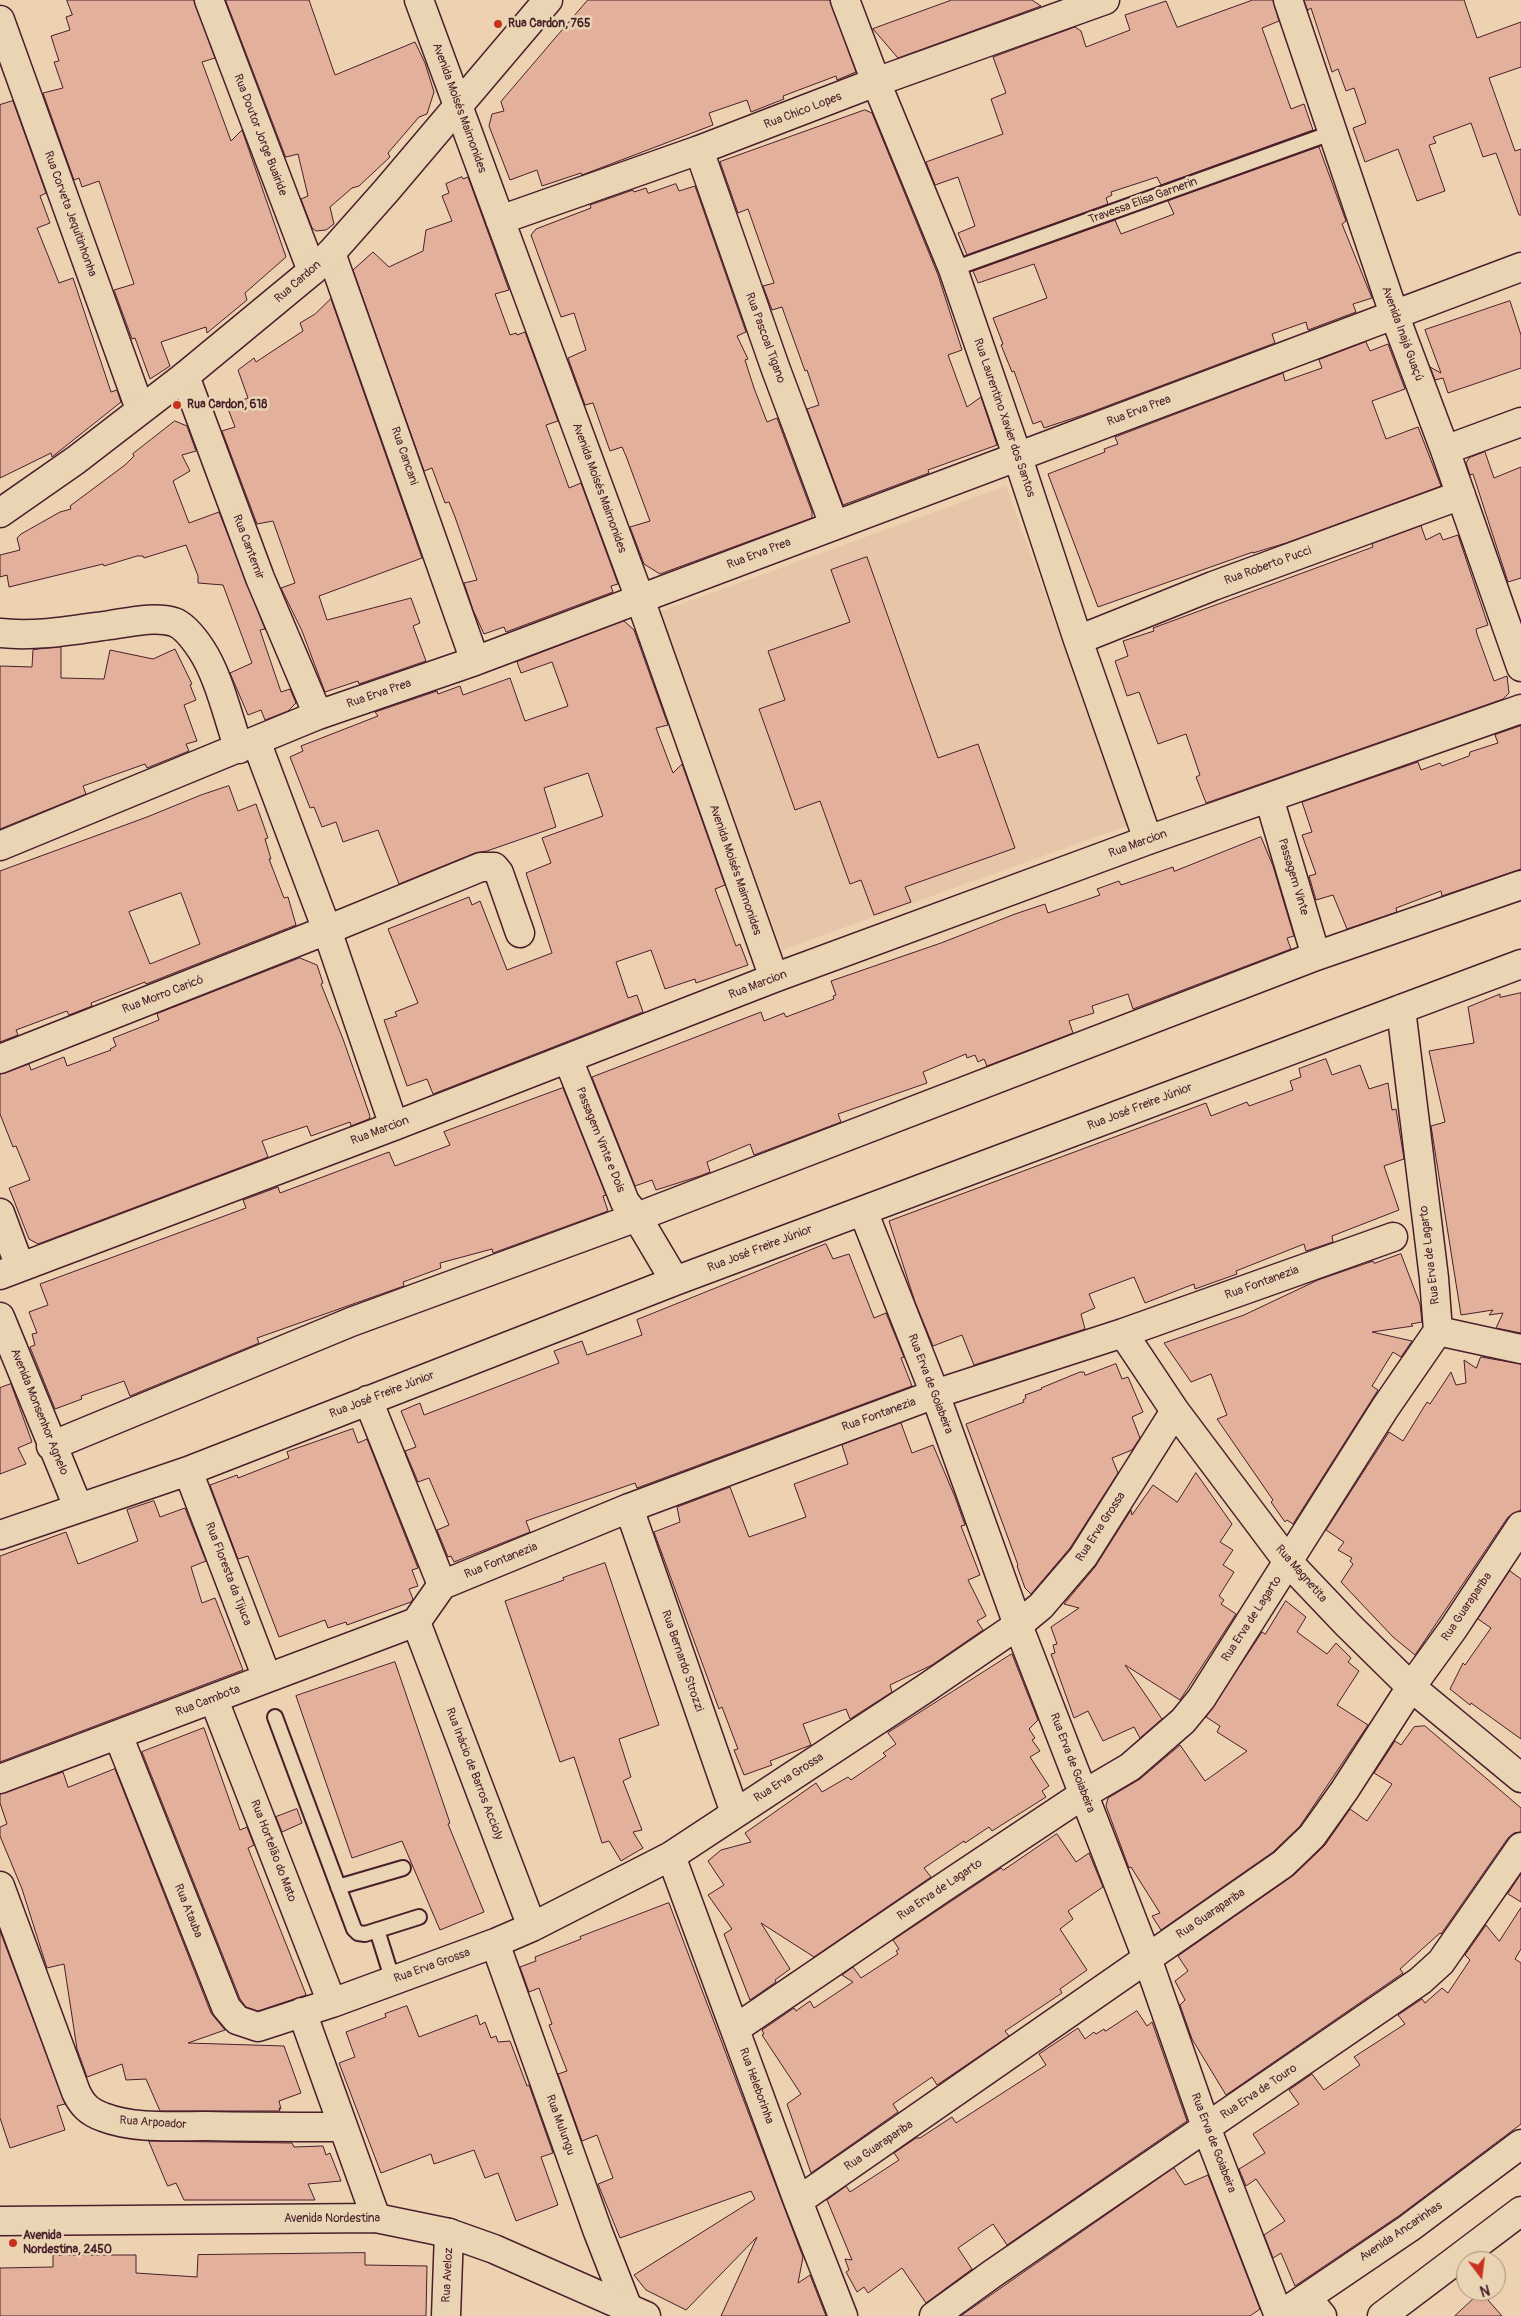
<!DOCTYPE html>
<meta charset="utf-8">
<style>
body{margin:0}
#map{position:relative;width:1521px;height:2316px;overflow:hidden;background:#edd2b2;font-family:Pangolin,sans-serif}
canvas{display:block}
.north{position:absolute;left:1456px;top:2251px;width:50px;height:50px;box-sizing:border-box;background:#e9d4b3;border:1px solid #a98c7d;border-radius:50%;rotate:165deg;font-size:14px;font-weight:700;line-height:20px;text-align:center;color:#4a1f2b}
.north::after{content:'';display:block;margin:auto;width:18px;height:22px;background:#c8321e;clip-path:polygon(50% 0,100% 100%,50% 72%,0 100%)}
</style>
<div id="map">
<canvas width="1521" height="2316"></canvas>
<div class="north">N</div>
</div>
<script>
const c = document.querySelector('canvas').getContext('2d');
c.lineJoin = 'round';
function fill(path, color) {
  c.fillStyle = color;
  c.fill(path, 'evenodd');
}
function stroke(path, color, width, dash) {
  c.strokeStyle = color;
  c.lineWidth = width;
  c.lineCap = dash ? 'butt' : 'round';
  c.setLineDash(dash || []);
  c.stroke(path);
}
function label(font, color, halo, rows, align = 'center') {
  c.font = font + ' Pangolin,sans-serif';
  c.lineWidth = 5;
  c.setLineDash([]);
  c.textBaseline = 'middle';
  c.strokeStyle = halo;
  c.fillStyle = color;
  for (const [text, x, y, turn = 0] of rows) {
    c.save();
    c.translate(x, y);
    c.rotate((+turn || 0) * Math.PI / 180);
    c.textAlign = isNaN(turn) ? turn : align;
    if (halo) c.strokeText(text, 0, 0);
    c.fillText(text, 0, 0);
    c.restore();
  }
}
fill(new Path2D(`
 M1006,486l123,339 -347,125 -123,-338z`), '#e7c5a8');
const building = new Path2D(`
 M67,0h127l21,58 -13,4 29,79 11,-11 44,127 -41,36 2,7 -40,33 -1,-6 -45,15 9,24 -20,13 -15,-41 -3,1 -18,-49 20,-6 -35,-103 -17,6 -3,-9 -5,2 -31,-87 20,-5 -9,-26 5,-1 -8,-25 19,-6 -4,-13 6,-2z
 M226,0h83l26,75 80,-33 10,21 9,29 -7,22 -8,3 -31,36 2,4 -31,29 -7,2 -22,19 4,17 -8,6 -10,1 -4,-3 -11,-29 7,-3 -10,-42 -12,3z
 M588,0h242l26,72 -19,8 -1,-4 -53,20 1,3 -33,13 -4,-12 -38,13 4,12 -131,50 -1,-2 -39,13 -5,-16 -27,10 -21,-54 3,-12 12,-3 -3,-9z
 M952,0h80l9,6 -143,52 -25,-29z
 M1253,0h20l6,21 -17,7 29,81 13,-5 9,26 -152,55 -4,-8 -46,15 1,3 -6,3 2,6 -141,51 -9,-22 17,-7 -17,-49 -23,8 -9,-23 77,-28 -12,-35 15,-6 -13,-36 82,-30 6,4 5,16 44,-17 -5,-15 41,-14 11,26z
 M1304,0h160l13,38 44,-16v45l-32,11 26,73 6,-2v66h-2l-23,-62 -13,4 -12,-34 -38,14 3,6 -7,2 16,46 -28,10 -19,-52 -33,13 -12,-34 13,-5 -12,-35 -8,3 -8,-22 -6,3 -21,-64 -3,2z
 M13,101l33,92 -6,3 10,27 -13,5 22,55 14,-5 38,114 6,-2 4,12 -69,55 -1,-4 -51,25v-373z
 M865,110l7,3 66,162 24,75 -14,5 19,52 14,-10 16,48 -69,25 1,3 -86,32 -36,-96 12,-4 -12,-35 -2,1 -23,-64 -10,3 -9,-24 11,-3 -26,-74 -10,4 -18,-51z
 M1319,147l27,74 -4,3 30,74 -19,6 3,8 -48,18 -2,-8 -34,12 3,9 -189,71 -42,14 -3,-7 -8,3 -19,-53 -2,1 -11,-27 2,-1 -10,-26 54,-20 -13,-34 -56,19 -5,-12 142,-51 6,14 53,-20 -6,-13z
 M462,177l1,2 5,-2 41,113 -14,4 15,41 6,-2 1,2 8,-3 33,89 -12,4 23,63 12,-5 37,101 -7,2 2,6 -107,40 -2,-5 -20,7 -11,-24 -9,-27 13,-3 -22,-63 -6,-15 -4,1 -13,-35 -8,3 -71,-201 20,-18 16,15 34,-16 3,-21 26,-9 -10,-25 7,-3 -3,-9z
 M676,184l3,7 16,-5 51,146 -9,4 11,23 -3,1 9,28 13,34 10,-4 35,94v6l-152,56 -16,-10 -14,-37 20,-6 -24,-65 -4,-9 -12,4 -17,-48 -8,2 -17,-47 18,-8 -12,-37 -13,4 -30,-82 5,-6 55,-21 -1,-3 43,-15 1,2 12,-4 2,5z
 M331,299l91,259 -103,38 8,24 84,-22 9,25 -7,3 13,35 -67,23 -1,-3 -33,11 -23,-61 -21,-43 14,-5 -22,-62 -16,3 -35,-93 13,-4 -8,-21 21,-8 -10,-28 16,-12 2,4 47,-31 -3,-8 15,-9z
 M1510,301l11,34v33l-73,25 -5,-15 -8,2 -5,-13 11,6 -16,-43z
 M1366,342l4,9 18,-7 17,45 -33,12 14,38 32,-12 23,59 -155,57 -33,10v-1l-155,55 -50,-133 57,-22 -1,-3 14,-5 -3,-7 168,-64 2,8 37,-13 -3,-8z
 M175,421l12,5 9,25 -14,4 8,16 -17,10 16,42 30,-11 46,117 -5,1 21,62 9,-3 6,14 -8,8 -23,9 -4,-10 -13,5 -18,-42 22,-10 -29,-78 -25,-2v-7l-12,-31 -42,13 -1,-2h-6l-33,10 -1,-2 -94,23 -2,-12 -7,2v-22l20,-5 -3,-12 4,-4 39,-22 11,-3 -1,-3 55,-41 9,-9 -1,-2z
 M1485,452l9,26 27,-11v111l-13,4 -35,-108 -3,1 -4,-12 3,-5z
 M1421,526l5,14 14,-7 3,7 15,-5 30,90 -12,4 1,5 17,47 13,-5 2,17 -6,6 -297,104 -10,-26 4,-2 -14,-41 -28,10 -19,-52 -12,4 -12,-35 13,-5 -5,-15 31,-10 -1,-3 220,-81 -1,-3z
 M867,557l71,201 40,-14 37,104 -110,39 6,15 -37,13 -13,-35 -11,4 -30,-83 -25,9 -36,-101 26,-9 -17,-49 82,-29 -19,-52z
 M624,621l10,9 34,95 -12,3 17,45 9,-9 43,121 -10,4 21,57 4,-2 8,21 -52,18 -1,-4 -30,10 -14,-39 -35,12 12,36 9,-3 6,17 -210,82 -6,-15 -20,7 -23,-66 13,-4 -2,-4 23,-9 -30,-74 81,-32 3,8 8,-4 27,69 45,-17 -26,-80 25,-10 -9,-25 61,-22 -15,-43 -44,15 12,39 -69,24 -12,2 -76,31 -21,-54 -35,12 -7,-20 -14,5 -8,-20 -4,1 -20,-51 13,-6 -2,-5 77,-30 -3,-4 62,-21 1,3 22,-8 3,9 47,-17 15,43 43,-15 -16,-44 -31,11 -4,-11z
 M61,647v31l43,1 6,-29 43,9 22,-10 17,35 -2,1 6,15 -12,5 13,36 -11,3 3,7 -42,17 -2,-4 -62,22 3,8 -86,35v-163l32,1 1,-17z
 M1521,726v143l-79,27 -1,-5 -45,17 1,4 -50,17 -14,-34 -17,5 -7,-24 7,-2 -14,-39 10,-3 -10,-30 116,-40 3,8 19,-7 2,3 27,-10 1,-4 28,-9 -3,-8z
 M229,786l9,25 18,-7 12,34 -3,1 6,20h-2l15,39 4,-1 8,28 -150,59 -1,-2 -54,21 1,3 -23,9 -2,-4 -51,19 2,5 -18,7v-171l147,-54 54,-22zM181,893l19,51 -50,20 -21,-52z
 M1261,837l12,29 21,70 -7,2 4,11 -158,60 -5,-15 -36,12 2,7 -25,8 4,12 -86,33 -3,-7 -6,3 -3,-7 -8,3 -1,-4 -43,18 4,11 -89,31 3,8 -87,33 -4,-11 -43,18 3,10 -10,4 -44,14 -4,-10 -17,6 -43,-109 169,-65 3,9 20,-8 2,4 48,-18 -1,-3 3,-1 -5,-14 110,-38 74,-29 30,-10 3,9 52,-18 -3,-6 22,-8 2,4 52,-18 1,4z
 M300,958l17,7 6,18 -2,1 22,55 27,77 -1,3 -18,7 -1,-4 -39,14 -4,-10 -45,15 6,16 -230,87 -9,-5 -20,-51 21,-8 -14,-34 -3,1 -13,-33v-40l29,-10 2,6 33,-13 3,9 44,-16 -1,-1 6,-3 -3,-8 46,-18 -2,-6z
 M1521,993v340l-25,-5 7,-15 -14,2 4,-5 -32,5 -30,-189 14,-4 -16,-71 45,-8 -6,-36 32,-13v3z
 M1326,1059l6,16 28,-10 9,24 19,-6 4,27 4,-1 8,50 -20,7 15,44 -67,26 1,6 -27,9 -2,-7 -68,27 1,3 -42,15 -1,-5 -49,19 -11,-26 -45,17 6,14 -14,6 4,15 -111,36 -12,-30 -29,11 -18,-44 -26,-81 317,-118 5,13 36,-14 2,4 44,-16 -3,-9 11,-4 -2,-8z
 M563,1088l43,107 -3,1 5,15 -115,42 -1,-4 -52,14 1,5 -38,14 1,4 -147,52 2,5 -129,53 -6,-15 -43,15 1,3 -27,10 -25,-62 5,-2 -3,-11 5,-1 -8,-21 19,-7 -8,-21 206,-76 -3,-8 35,-13 2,6 109,-41 6,14 55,-21 -6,-13z
 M826,1244l7,15 16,-5 25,64 12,-5 18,44 -3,1 11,28 -275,102 -2,-5 -109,38 4,11 -76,30 -3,-6 -3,1 -11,-27 12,-5 -20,-47 -11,4 -13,-31 11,-4 -15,-36 19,-8 4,12 135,-52 -5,-12 28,-10 5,14 55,-20 -5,-15z
 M1401,1254l19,50 2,18 -11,2 2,2 -41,6 40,9 -11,16 -8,-5 -21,34 6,4 -85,134 -6,-4 -2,2 -14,-20 2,-2 -56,-81 10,-4 -16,-41 -20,8 -27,-39 80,-28 74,-35 55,-19 1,2z
 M1481,1357l40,7v146l-13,7 -93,138 -22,-18 -52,-55 12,-18 -3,-3 2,-3 -14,-8 6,-8 -18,-12 63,-98 14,9 24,-39 3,2 21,-32 5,13 10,-2 -2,-23 12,8z
 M1116,1364l6,15 6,-2 15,35 -11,5 8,21 -8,12 -20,8 6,15 -48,75 -39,46 -6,-6 -8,-22 1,-1 -52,-141 58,-22 -1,-2 3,-2 -1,-3 17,-6 -1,-1 39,-16h4l1,3z
 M11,1384l21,58 -14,6 8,16 -26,10v-86z
 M901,1423l11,30 21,-8 22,52 10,28 -4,1 19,49 -12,5 18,36 -9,5 6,9 -51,35 -42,20 2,7 -42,27 -4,-10 -43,15 8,21 -41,16 2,4 -28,10 -10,-25 4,-1 -16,-42 -3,2 -65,-177 26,-10 -3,-15 53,-20 19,50 57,-20 -12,-33 54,-20 -6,-19z
 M353,1429l5,14 9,-4 51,129 -6,2 6,16 -9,3 4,10 -2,3 -64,23 -1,-3 -18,6 -3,-8 -46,17 -31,-81 -10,3 -28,-74 27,-10 1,3 51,-20 -2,-6z
 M1196,1473l36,51 -12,18 13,8 -10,15 11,7 -15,24 5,4 -3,4 15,10 -56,86 -55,-35 37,54 -22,19 -6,-11 -31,14 -15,-30 -14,7 -23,-64 4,-1 -2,-8 4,-1 -6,-17 28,-19 -15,-4 31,-37 36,-57 1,5 21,-30 24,17z
 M154,1501l6,16 25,-9 21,53 -15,6 11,36 13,-5 28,72 -243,92v-206l66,-24 12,32 60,-23 -11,-31z
 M605,1563l54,162 -40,14 12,38 -8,4 19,49 -9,2 10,16 -22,13 -12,-20 -7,2 -28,-86 -14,5 -55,-161 59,-21 -1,-2z
 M1510,1571l11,8v160l-50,-36 -1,2 -20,-16 13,-26 2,2 26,-37 -13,-9z
 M1286,1601l20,16 -9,15 30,22 9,-11 15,15 -3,4 11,9 -22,34 31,20 -68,101 -27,26 -112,78 -9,-14 8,-3 -29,-46 -2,1 -23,-62 2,-8 32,-19 40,-34 25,36 42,-30 -30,-19 3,-6 -14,-9 56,-85 3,2z
 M1012,1654l26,66 -9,9 6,9 -3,2 8,11 -10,6 19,29 -7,5 4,6 -54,34 -3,-4 -24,16 -1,-2 -40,27 7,9 -117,80 -53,-34 29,46 -15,11 1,2 -26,18 -26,-66 8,-5 -24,-34 16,-10 -16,-24 13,-11 30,-8 -6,-9 71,-50 6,9 26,-15 3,3 35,-24 -3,-3 13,-9 -8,-11z
 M395,1662l55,161 -2,1 36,88 -44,18 -38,-89 -50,17 -56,-162z
 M1425,1726l96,82v24l-7,1 -6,5 -67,96 -1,-1 -40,36 3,4 -177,122 -34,-56 -12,-34 5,-5 -10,-19 13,-10 -10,-15 116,-81 31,-30 25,-36 17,12 25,-37 -18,-11 21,-32 6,4 13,-18z
 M204,1728l36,102 7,-3 7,18 -6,3 57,144 1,3 -48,16 -12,-4 -6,-8 -98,-247z
 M115,1769l96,244 14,17 -37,13 96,3 17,47 -22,8 2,8 -2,-1 1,3h-120l-14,-32 -20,1 -4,-16 -35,13 -10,-28 -13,-85 -17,4 -25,-79 -22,-53v-9l7,-3 -7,-21v-9l63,-22 5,15z
 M297,1809l5,14 -20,9 -6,-15z
 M1057,1834l19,28 13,-9 14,34 -35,24 5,8 -13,10 27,41 -27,19 2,4 -57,38 4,5 -72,49 -5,-8 -39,27 5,8 -87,61 -24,-69 14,-10 -39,-59 2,-1 -2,-4 32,-22 2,3 14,-10 4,7 39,-26 -11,-7 11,-8 8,11 17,-11 20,-13 -2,-3 3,-2 -6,-9 108,-72 2,2z
 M1521,1874v28l-13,-8z
 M669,1903l134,354 -5,26 12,-8 16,41h-105l36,-79 -71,73 -40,-20 -12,-15 121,-76 -4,-8 -131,47 -22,-54 15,-6 -16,-43 -15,6 -24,-67 9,-3 -18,-46 3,-1 -13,-36 -10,4 -9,-25 16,-6 -1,-4 46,-18 -1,-2z
 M1521,1908v41l-6,10 6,4v161l-121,91 -105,71 -14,-33 -8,5 -9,-23 21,-14 -29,-42 -10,7 -7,-17 26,-16 -12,-19 46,-30 -10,-14 23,-16 12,16 36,-25 -6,-8 51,-33 -7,-9 24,-16 3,4 17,-15 6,5 22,-33 -5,-5 21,-30 13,16z
 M0,1931l65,173 -8,2 8,24 -55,18 -10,-30z
 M407,2006l12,31 58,-22 3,10 5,-3 6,16 5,-2 2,6 12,-1 17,45 2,-1 24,68 -12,4 17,48 -42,16 -18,-48 -13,5 -11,-28 -40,14 -3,-10 -50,19 -42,-110 16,-6 -9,-25 40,-15 -1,-3z
 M1137,2011l10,15 5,-4 35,99 -180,124 -14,-21 -35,24 14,21 -46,34 -24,-35 -34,25 -4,-6 -7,5 -11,-20 3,-2 -4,-11 7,1 -25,-60 19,-14 4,6 49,-32 -5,-7 22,-15h4l32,-21 4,6 90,-58 -7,-11 39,-26 7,11 9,-7 2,2 8,-5 1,2z
 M149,2141l143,2 2,4 29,-1 3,9 4,-2 11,28 -33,3 7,16h-131l-8,-17 -8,3z
 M1174,2168l11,17 23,-10 52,134 -10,7h-289z
 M365,2253v12l62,1 -1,50h-426v-48l53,-1v-12h83v18l61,4 1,-22z
 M1481,2292l21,24h-47z`);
fill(building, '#e3b09b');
stroke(building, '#4a1f2b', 1);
const lane = new Path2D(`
 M953,269l381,-137
 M275,1717l79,212 4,4 7,1 54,-17
 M338,1887l65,-19
 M377,1930l16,51`);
const street = new Path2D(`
 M209,0l103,271
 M419,0l221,599 134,379
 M845,0l31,82 77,187 65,189 60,182 70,200
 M1288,0l106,314 51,136 76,217
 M0,20l140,389
 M699,150l76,217 59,158
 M500,220l199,-70 177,-68 229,-82
 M331,253l144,408
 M185,376l75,202 58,137
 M1445,450l76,-28
 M0,633c36,4 74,-3 110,-8 20,-3 45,-9 64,-3 11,4 21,18 27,27 18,27 27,69 38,100
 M1078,640l135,-54 248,-91
 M256,741l71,189 67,196
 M1269,798l47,158
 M0,846l318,-131 157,-54 1046,-394
 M0,1059l327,-129 154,-63h13l5,6 21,60
 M568,1059l57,143 12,15 38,64
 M863,1211l72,183 83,231 129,333 59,169 73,189
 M0,1213l20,54
 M0,1275l394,-149 380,-148 374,-138 373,-131
 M0,1317l78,190
 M1438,1331l83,18
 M1123,1333l52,78 114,152 59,62 63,62 110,91
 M368,1400l74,185
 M51,1446l300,-124 286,-105 679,-261 205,-71
 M188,1471l79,207
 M629,1508l106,305
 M0,1535l188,-64 487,-190 846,-317
 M416,1622l26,-37 187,-77 306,-114 188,-61 270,-96
 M416,1622l116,305
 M214,1700l118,303
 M118,1735l108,272 11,13 21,7 74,-24 163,-60 37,-16 139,-71 255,-168 92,-63 23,-19 42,-49 92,-146
 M0,1779l416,-157
 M671,1856l127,345 45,115
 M0,1886l76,206c6,13 13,20 27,25 31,12 69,9 102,9 46,1 91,1 137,1
 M495,1943l103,289 29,74
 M302,2012l74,206
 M735,2029l206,-140 143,-95 46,-27 53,-46 18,-22 184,-291 53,-77 -4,-53 -33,-269
 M798,2201l485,-337 29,-28 32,-45 67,-104 42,-58 68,-103
 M1307,2298l15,18
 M446,2316l3,-83
 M934,2316l58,-42 428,-293 21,-19 80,-115
 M1279,2316l130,-88 112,-84
 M1382,2316l139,-105`);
const secondary = new Path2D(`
 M0,513l76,-53 109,-84 127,-105 19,-18 55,-62 162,-191
 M0,2221l376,-3 73,15 45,16 152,67`);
stroke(lane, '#4a1f2b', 18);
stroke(street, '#4a1f2b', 31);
stroke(secondary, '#4a1f2b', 31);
stroke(lane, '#e9d4b3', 14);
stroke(street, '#e9d4b3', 28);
stroke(secondary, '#e9d4b3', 28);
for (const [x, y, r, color] of [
 [498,24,5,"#c8321e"],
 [177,405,5,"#c8321e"],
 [13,2243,5,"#c8321e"]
]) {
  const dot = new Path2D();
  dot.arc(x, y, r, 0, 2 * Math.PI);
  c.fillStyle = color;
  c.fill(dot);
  stroke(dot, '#e9d4b3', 2);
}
label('bold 12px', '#4a1f2b', '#e9d4b3', [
 ["Rua Cardon, 765",508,24],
 ["Rua Cardon, 618",187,405],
 ["Avenida",23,2236],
 ["Nordestina, 2450",23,2250]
], 'left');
label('12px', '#4a1f2b', '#e9d4b3', [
 ["Avenida Moisés Maimonides",459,108,70],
 ["Rua Chico Lopes",803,111,-21],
 ["Rua Doutor Jorge Buairide",260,135,69],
 ["Travessa Elisa Garnerin",1143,201,-20],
 ["Rua Corveta Jequitinhonha",70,214,70],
 ["Rua Cardon",298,282,-41],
 ["Avenida Inajá Guaçú",1402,334,70],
 ["Rua Pascoal Tigano",765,338,70],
 ["Rua Erva Prea",1139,411,-21],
 ["Rua Laurentino Xavier dos Santos",1004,418,71],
 ["Rua Cancani",404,456,71],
 ["Avenida Moisés Maimonides",599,488,70],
 ["Rua Cantemir",248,547,69],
 ["Rua Erva Prea",759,554,-21],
 ["Rua Roberto Pucci",1268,566,-20],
 ["Rua Erva Prea",379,694,-19],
 ["Rua Marcion",1138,844,-20],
 ["Avenida Moisés Maimonides",735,870,71],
 ["Passagem Vinte",1293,877,73],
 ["Rua Marcion",758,985,-21],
 ["Rua Morro Caricó",163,995,-21],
 ["Rua José Freire Júnior",1140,1107,-21],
 ["Rua Marcion",380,1131,-21],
 ["Passagem Vinte e Dois",600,1140,68],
 ["Rua José Freire Júnior",760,1249,-21],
 ["Rua Erva de Lagarto",1430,1255,-97],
 ["Rua Fontanezia",1262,1283,-20],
 ["Rua Erva de Goiabeira",930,1384,69],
 ["Rua José Freire Júnior",382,1395,-21],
 ["Avenida Monsenhor Agnelo",39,1412,68],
 ["Rua Fontanezia",879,1415,-20],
 ["Rua Erva Grossa",1101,1527,-57],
 ["Rua Fontanezia",501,1561,-22],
 ["Rua Floresta da Tijuca",228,1574,69],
 ["Rua Magnetita",1301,1574,49],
 ["Rua Guarapariba",1467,1607,-56],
 ["Rua Erva de Lagarto",1252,1619,-57],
 ["Rua Bernardo Strozzi",682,1661,71],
 ["Rua Cambota",208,1701,-21],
 ["Rua Erva de Goiabeira",1072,1763,69],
 ["Rua Inácio de Barros Accioly",474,1774,69],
 ["Rua Erva Grossa",789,1778,-33],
 ["Rua Hortelão do Mato",273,1851,69],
 ["Rua Erva de Lagarto",940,1890,-34],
 ["Rua Atauba",188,1911,68],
 ["Rua Guarapariba",1211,1914,-34],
 ["Rua Erva Grossa",432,1966,-20],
 ["Rua Heleborinha",756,2086,70],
 ["Rua Erva de Touro",1259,2092,-34],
 ["Rua Arpoador",153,2123,4],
 ["Rua Mulungu",560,2125,70],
 ["Rua Erva de Goiabeira",1213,2143,69],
 ["Rua Guarapariba",879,2146,-34],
 ["Avenida Nordestina",332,2219],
 ["Avenida Ancarinhas",1401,2232,-34],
 ["Rua Aveloz",448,2275,-87]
]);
</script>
